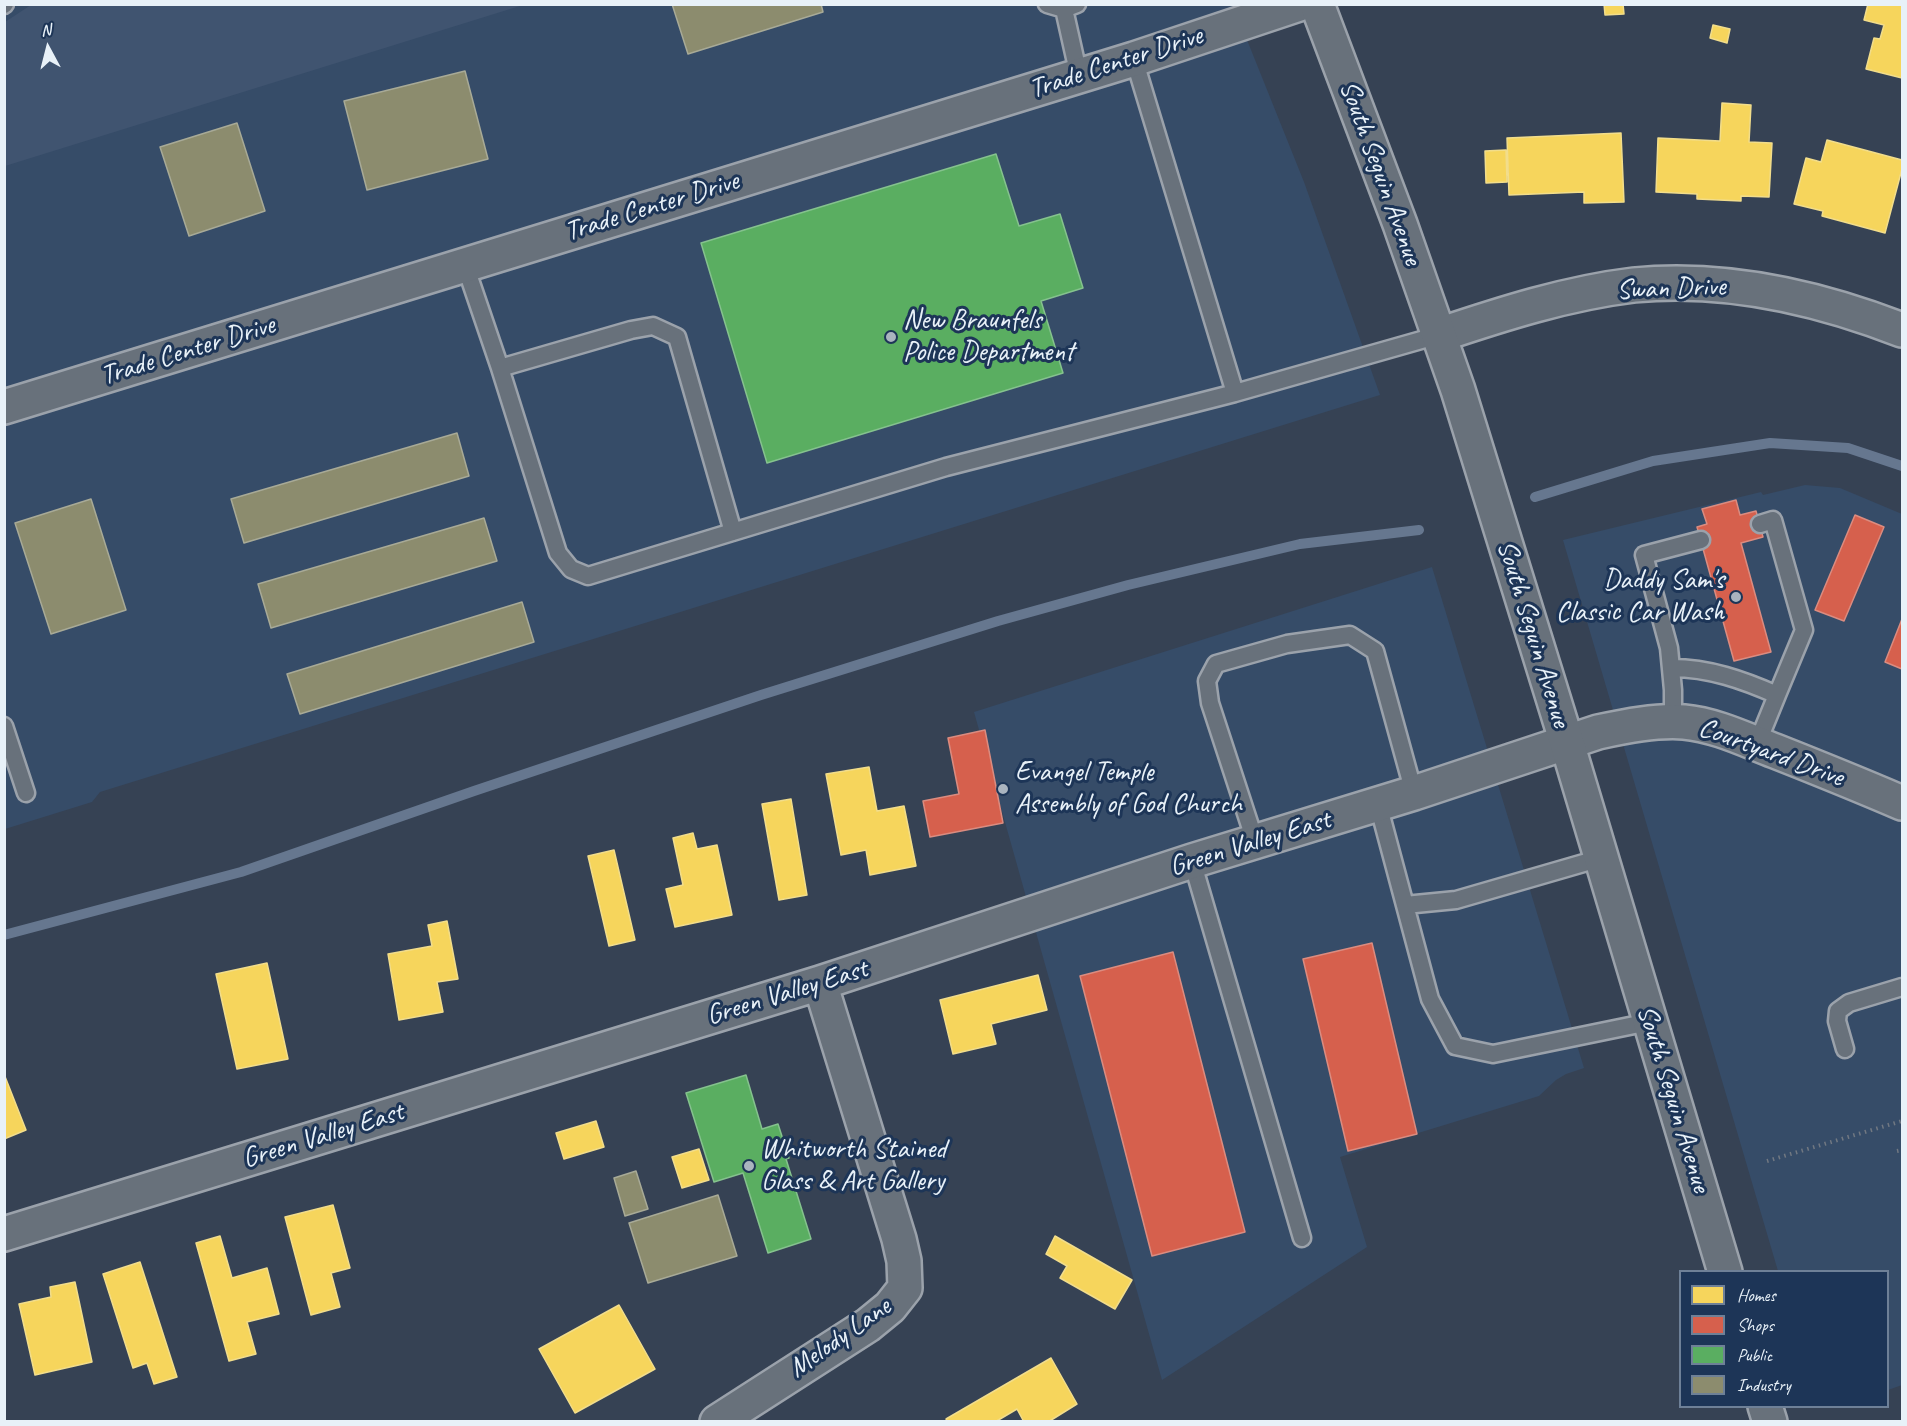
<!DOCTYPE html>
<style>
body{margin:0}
#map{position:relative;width:1907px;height:1426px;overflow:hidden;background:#364254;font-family:Caveat,sans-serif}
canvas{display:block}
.frame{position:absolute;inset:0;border:6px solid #e8f1f8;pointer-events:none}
.legend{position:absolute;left:1679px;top:1270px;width:210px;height:138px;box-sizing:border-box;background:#1d3557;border:2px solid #6e8097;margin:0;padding:8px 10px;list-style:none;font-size:18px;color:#e8f1f8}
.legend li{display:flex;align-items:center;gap:12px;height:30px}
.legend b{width:30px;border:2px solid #6e8097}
.north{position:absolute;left:18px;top:18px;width:60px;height:60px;-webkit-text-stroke:4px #1d3557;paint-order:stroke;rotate:353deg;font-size:16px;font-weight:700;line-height:24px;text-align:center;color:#e8f1f8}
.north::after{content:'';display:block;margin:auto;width:21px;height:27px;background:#e8f1f8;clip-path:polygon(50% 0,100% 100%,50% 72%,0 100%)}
</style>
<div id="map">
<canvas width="1907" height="1426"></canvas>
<div class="frame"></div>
<ul class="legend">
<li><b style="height:16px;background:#f6d55c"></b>Homes</li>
<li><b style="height:16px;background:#d6604d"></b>Shops</li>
<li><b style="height:16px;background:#5aae61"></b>Public</li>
<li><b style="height:16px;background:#8c8c6e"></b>Industry</li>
</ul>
<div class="north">N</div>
</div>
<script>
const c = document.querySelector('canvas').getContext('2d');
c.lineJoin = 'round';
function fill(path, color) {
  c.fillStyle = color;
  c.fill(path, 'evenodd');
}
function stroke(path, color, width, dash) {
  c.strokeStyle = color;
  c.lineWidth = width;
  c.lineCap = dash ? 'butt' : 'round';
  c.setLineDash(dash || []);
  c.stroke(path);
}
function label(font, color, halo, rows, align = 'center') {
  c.font = font + ' Caveat,sans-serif';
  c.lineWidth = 6;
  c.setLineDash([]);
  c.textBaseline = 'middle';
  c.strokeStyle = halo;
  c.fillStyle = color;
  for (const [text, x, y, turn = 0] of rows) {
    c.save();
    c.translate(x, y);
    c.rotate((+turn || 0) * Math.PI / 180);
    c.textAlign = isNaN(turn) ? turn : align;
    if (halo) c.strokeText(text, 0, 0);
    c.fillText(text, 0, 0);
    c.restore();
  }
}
fill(new Path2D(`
 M4,5h1229l71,177 76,213 -1280,397 -8,10 -87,27z
 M1805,485l35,3 62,26v871l-14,5v-118l-110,-1 -215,-731 198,-48 2,3z
 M1432,567l152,501 -18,6 -10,6 -17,16 -199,61 27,90 -205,133 -188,-668z`), '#364c68');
fill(new Path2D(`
 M31,5v-1l492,1 -518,161v-144z`), '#405470');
const homes = new Path2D(`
 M1604,4h19l1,10 -19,1z
 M1868,4h34v74l-36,-9 8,-31 6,1 4,-14 -20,-5z
 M1713,25l17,4 -3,14 -17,-5z
 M1722,103l29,2 -2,37 23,1 -3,54 -28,-1v5l-44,-2v-5l-41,-2 2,-54 62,3z
 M1621,133l3,69 -40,1v-11l-75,3 -2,-57z
 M1827,140l75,20v9l-17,64 -63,-17 1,-5 -29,-7 12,-46 15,4z
 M1506,150l1,32 -21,1 -1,-32z
 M869,767l8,44 27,-5 12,60 -46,9 -4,-25 -25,5 -15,-81z
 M791,799l16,96 -28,5 -17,-96z
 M693,833l4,16 20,-4 15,70 -57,12 -9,-38 17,-4 -10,-47z
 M614,850l21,90 -26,6 -21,-90z
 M447,921l11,58 -21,3 6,30 -44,8 -11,-66 44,-8 -4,-21z
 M267,963l21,96 -51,10 -21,-95z
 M1038,975l9,35 -56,14 5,20 -43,10 -13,-54z
 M4,1074l22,56 -22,9z
 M596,1121l8,26 -40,12 -8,-26z
 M699,1149l10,31 -27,8 -10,-31z
 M333,1205l17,63 -19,5 9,34 -29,8 -26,-98z
 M220,1236l12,42 35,-10 12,46 -32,8 9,32 -27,7 -33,-118z
 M1055,1236l77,44 -17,29 -55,-31 7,-12 -21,-12z
 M140,1262l37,115 -23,7 -7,-21 -14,5 -30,-94z
 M75,1282l17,80 -57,13 -16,-71 32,-7 -1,-10z
 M619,1305l36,64 -80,44 -36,-64z
 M1051,1358l26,46 -29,18h-24l-7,-13 -22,13h-47l-2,-3z`);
fill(homes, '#f6d55c');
stroke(homes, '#f2dd8b', 1.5);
const shops = new Path2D(`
 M1736,500l4,15 16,-4 7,26 -22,6 30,109 -37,9 -37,-134 10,-3 -5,-15z
 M1855,515l29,12 -40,94 -29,-11z
 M1902,619v50l-17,-7z
 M985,730l18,93 -73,14 -7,-36 36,-7 -11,-56z
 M1372,943l45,191 -69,17 -45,-192z
 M1173,952l72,280 -93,24 -72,-280z`);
fill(shops, '#d6604d');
stroke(shops, '#db8c80', 1.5);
const public = new Path2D(`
 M996,154l23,72 41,-12 23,74 -42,13 22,72 -296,90 -66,-220z
 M746,1075l16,54 16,-5 11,34 -3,1 25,80 -43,14 -25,-80 -29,9 -28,-89z`);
fill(public, '#5aae61');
stroke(public, '#85c28e', 1.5);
const industry = new Path2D(`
 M672,4h149l2,8 -135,42z
 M465,71l23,88 -121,31 -23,-89z
 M237,123l28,88 -76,25 -29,-89z
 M457,433l12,43 -225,67 -13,-44z
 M91,499l35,111 -75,24 -36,-111z
 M484,518l13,43 -226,67 -13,-44z
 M522,602l12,40 -234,72 -13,-40z
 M636,1171l12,38 -23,7 -11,-38z
 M718,1195l19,61 -89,27 -19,-60z`);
fill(industry, '#8c8c6e');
stroke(industry, '#a8aa97', 1.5);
stroke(new Path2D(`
 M1535,497l118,-36 117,-18 78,5 54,18
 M4,935l237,-63 233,-81 287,-96 237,-74 130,-36 172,-41 119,-14`), '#66778f', 10);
const lane = new Path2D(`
 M1047,4l17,5
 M1077,4l-13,5 15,67
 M4,5l1,-1
 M1134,59l101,334
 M465,265l35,103 58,185 13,16 17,7 358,-109 289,-74 204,-58
 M500,368l131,-38 22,-4 24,11 56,195
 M1760,524l13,-4 31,110 -27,65
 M1672,668c37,0 71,12 105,27l-20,49
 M1673,722v-32l-4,-42 -25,-93 57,-15
 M4,726l22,67
 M1378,804l52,195 25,47 38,8 156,-32
 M1255,841l-45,-138 -3,-22 9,-17 71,-20 63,-9 25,16 39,142
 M1192,861l110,377
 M1405,905l51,-5 145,-42
 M1845,1049l-8,-28 1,-10 11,-8 53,-16`);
const street = new Path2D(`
 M1439,335c63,-21 128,-42 195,-50 92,-9 183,12 268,45
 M4,407l1130,-348 165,-55
 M4,1234l816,-251 372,-122 222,-68 184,-61c28,-6 58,-12 86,-10 32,3 62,18 91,29 43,17 85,34 127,52
 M717,1422l151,-97 22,-18 15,-19 -1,-27 -5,-22 -79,-256`);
const secondary = new Path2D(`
 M1317,4l83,220 58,166 109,353 158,529
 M1765,1406l5,16`);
stroke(lane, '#9ba2ab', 21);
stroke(street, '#9ba2ab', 38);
stroke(secondary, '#9ba2ab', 38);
stroke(new Path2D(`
 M1897,1151l5,-1
 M1767,1161l135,-40`), '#717882', 4, [1.5, 4.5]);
stroke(lane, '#68717b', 16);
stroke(street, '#68717b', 33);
stroke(secondary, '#68717b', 33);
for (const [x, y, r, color] of [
 [891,337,6,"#aab4bf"],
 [1736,597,6,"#aab4bf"],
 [1003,789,6,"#aab4bf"],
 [749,1166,6,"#aab4bf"]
]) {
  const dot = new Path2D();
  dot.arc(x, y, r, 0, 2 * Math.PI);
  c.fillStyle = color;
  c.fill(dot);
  stroke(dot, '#1d3557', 2);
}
label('28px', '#e8f1f8', '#1d3557', [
 ["Trade Center Drive",1116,63,-18],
 ["South Seguin Avenue",1380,173,70],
 ["Trade Center Drive",652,207,-17],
 ["Swan Drive",1671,289,-2],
 ["Trade Center Drive",188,351,-17],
 ["South Seguin Avenue",1533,634,73],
 ["Courtyard Drive",1771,753,20],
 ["Green Valley East",1250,844,-17],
 ["Green Valley East",787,993,-17],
 ["South Seguin Avenue",1673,1099,73],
 ["Green Valley East",323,1136,-17],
 ["Melody Lane",840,1338,-35]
]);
label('28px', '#e8f1f8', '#1d3557', [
 ["New Braunfels",903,321],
 ["Police Department",903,353],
 ["Daddy Sam's",1724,581,"right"],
 ["Classic Car Wash",1724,613,"right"],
 ["Evangel Temple",1015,773],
 ["Assembly of God Church",1015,805],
 ["Whitworth Stained",761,1150],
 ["Glass & Art Gallery",761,1182]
], 'left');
</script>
